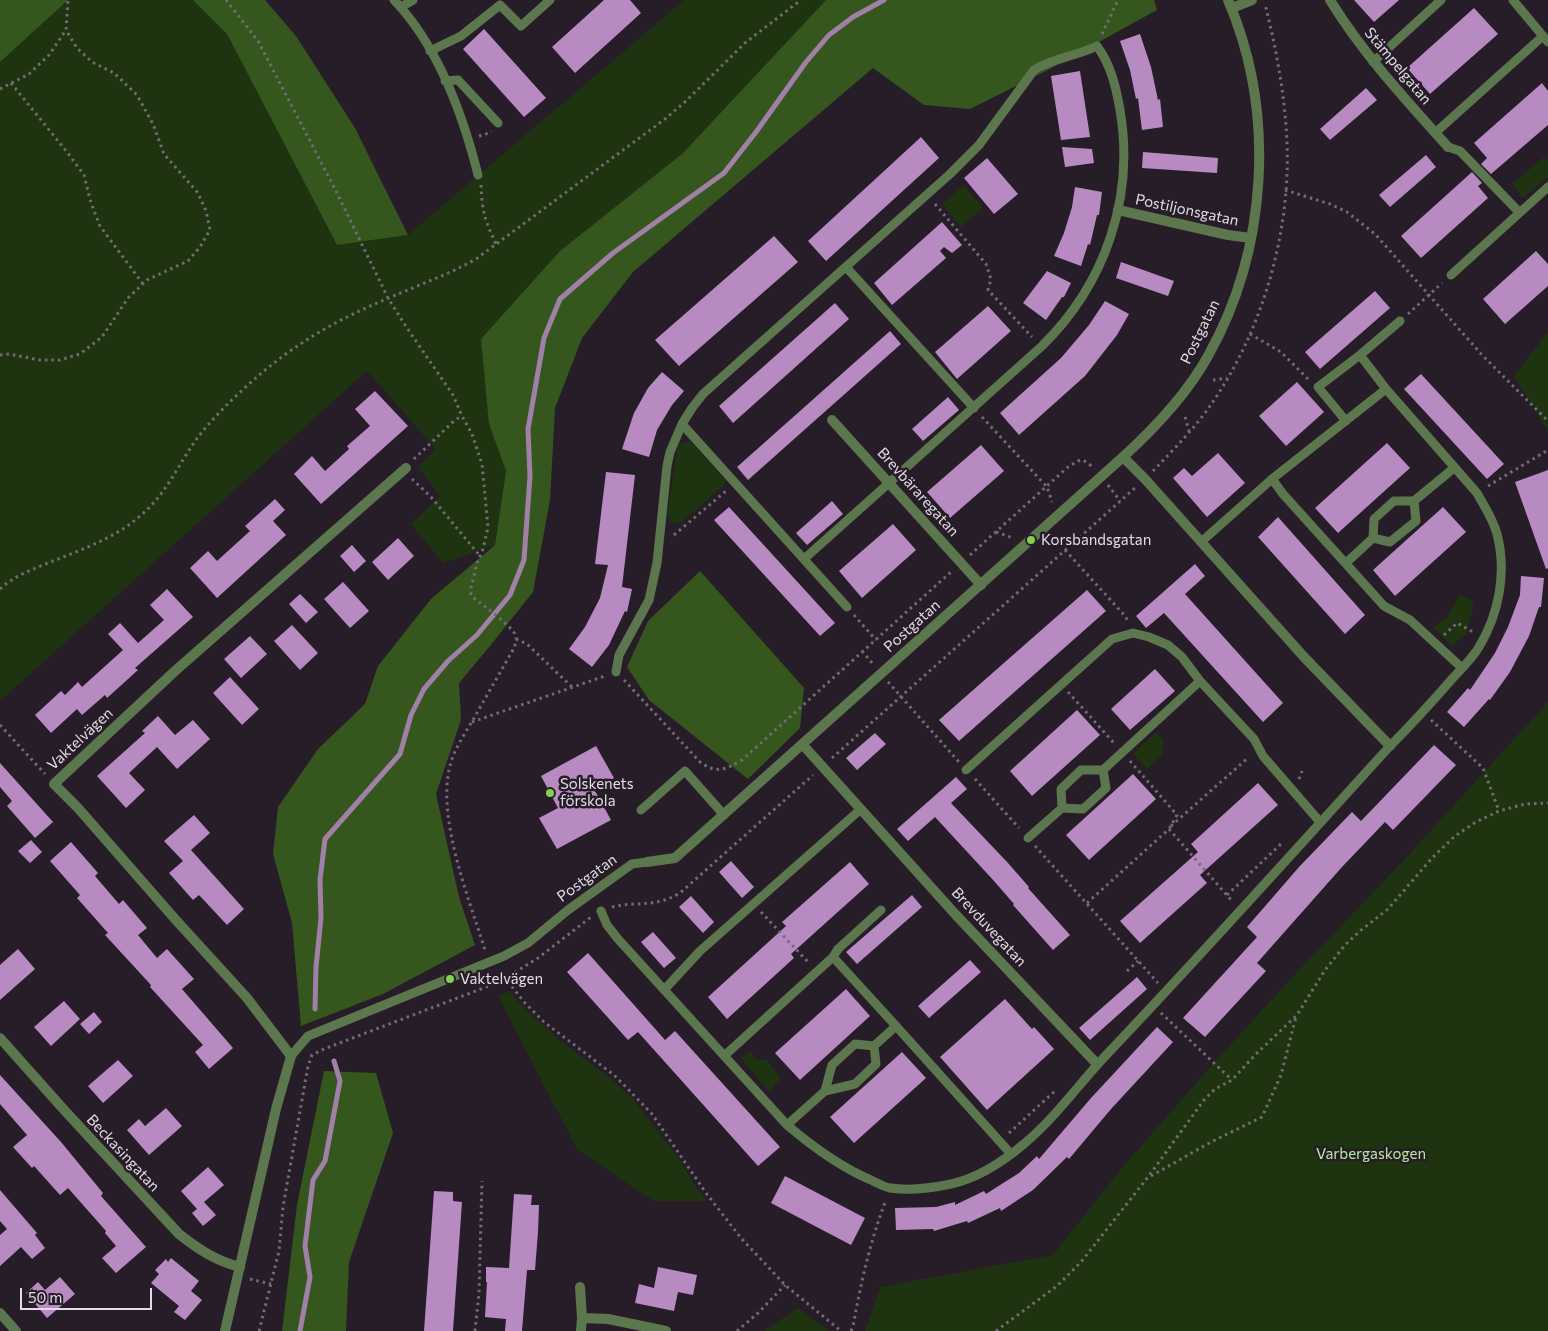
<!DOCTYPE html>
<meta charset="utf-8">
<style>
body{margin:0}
#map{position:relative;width:1548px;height:1331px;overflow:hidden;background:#271d29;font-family:Commissioner,sans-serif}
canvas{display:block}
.scale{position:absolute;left:20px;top:1288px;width:132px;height:22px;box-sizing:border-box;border:2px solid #e3dce4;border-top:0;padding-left:6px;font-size:15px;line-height:18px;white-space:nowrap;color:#e3dce4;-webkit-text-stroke:4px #271d29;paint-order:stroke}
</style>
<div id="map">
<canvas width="1548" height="1331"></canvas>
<div class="scale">50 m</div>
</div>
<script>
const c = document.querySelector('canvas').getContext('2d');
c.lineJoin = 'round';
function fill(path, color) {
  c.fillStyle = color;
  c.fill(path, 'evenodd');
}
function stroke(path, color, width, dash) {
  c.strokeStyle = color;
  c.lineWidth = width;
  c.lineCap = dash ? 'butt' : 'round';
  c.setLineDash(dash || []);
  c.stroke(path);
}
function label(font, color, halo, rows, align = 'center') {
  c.font = font + ' Commissioner,sans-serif';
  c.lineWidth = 5;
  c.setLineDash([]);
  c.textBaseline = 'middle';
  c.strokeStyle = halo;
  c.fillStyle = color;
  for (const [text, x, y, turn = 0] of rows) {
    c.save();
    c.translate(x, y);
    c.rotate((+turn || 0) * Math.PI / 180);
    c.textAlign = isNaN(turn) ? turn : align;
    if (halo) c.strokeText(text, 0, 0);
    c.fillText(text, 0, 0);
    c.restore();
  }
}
fill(new Path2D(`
 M0,0h193l34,34 110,211 71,-10 276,-235h142l-143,153 -123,98 -71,173 17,47 -11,74 -52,18 -32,-39 29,-28 -22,-29 18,-18 -69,-78 -367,330z
 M1544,157l4,4v16l-25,21 -11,-14z
 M964,185l19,23 -22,19 -19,-23z
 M1548,332v99l-34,-55z
 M690,441l36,40 -3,5 -42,37h-9l-5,-9 11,-69z
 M1460,594l14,8 -7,32 -16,12 -18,-19 14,-10z
 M1548,702v629h-683l15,-44 173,-32 68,-86 89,-102 87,-95 106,-111z
 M1156,732l8,9 -2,14 -15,14 -14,-15z
 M509,991l18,20 29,26 54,41 23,21 47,61 17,29 10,12h-54l-76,-52 -79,-153z
 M750,1051l6,8 11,1 14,18 -12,14 -28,-34z
 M798,1308l31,23h-65z`), '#1e330f');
fill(new Path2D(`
 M0,0h68l-68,62z
 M193,0h72l31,36 59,92 53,107 -71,10 -110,-211z
 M826,0h328l3,10 -111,61 -76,38 -46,-4 -51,-37 -240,204 -51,66 -27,70 -5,92 -17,92 -43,54 -31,37 2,37 -25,74 23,103 16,48 -92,49 -82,32 -9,-103 -19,-69 5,-47 40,-58 47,-45 13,-38 53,-67 64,-54 11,-74 -17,-47 -8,-85 79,-88 123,-98z
 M700,571l104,117 -4,40 -52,51 -99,-79 -22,-33 21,-46z
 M324,1071l52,2 17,60 -44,129 -3,69h-64l15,-126z`), '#35561d');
stroke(new Path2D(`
 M315,1009l1,-42 5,-49 -1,-38 5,-41 75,-85 11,-39 13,-26 24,-28 29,-26 33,-40 14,-35 6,-84 -2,-47 16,-91 16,-39 53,-46 111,-80 32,-41 50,-70 23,-27 24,-18 31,-17
 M300,1331l10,-54 -5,-31 8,-66 12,-19 15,-80 -6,-20`), '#a080a6', 5);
fill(new Path2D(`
 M604,0h26l11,13 -66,60 -23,-26z
 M1354,0h45l-25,22z
 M1474,8l24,26 -68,60 -23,-26z
 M484,29l62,69 -22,19 -61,-68z
 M1140,34l11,33 7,33 2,-1 3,28 -21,3 -4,-32 -2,1 -6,-29 -10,-29z
 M1080,71l10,66 -29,3 -10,-64z
 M1542,83l6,8v34l-57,49 -10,-10 6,-6 -13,-15z
 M1366,88l11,12 -47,40 -10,-11z
 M921,137l18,21 -113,103 -18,-20z
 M1062,147l30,2 2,14 -29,4z
 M1143,152l75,6 -1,15 -75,-5z
 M1426,155l10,12 -46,40 -11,-12z
 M987,158l31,36 -24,20 -30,-36z
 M1472,172l10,11 -4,3 10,12 -67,60 -20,-22z
 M1075,187l27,5 -3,23h-2l-7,30 -2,-1 -7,22 -27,-10 10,-23 8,-26z
 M942,222l20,23 -10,8 -8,-6 -4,4 6,7 -54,47 -18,-22z
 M774,236l24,26 -119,104 -24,-26z
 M1536,251l12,13v22l-43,38 -22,-25z
 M1121,262l53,19 -6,15 -52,-18z
 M1047,271l24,12 -7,14h-2l-16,23 -23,-17z
 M1375,291l15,17 -70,61 -15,-17z
 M1105,301l24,13 -12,21 -32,41 -66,59 -19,-22 61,-55 28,-33z
 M835,303l14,16 -116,104 -14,-17z
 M988,306l23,25 -54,48 -22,-27z
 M890,331l11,13 -153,136 -11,-13z
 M662,372l22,19 -12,14 -15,25 -8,27 -27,-8 12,-36 14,-25z
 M1421,374l83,90 -17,15 -83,-90z
 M1297,382l27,30 -38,34 -27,-30z
 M375,391l33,35 -87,78 -27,-30 18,-18 13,15 24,-22 -2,-3 23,-20 -15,-17z
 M948,397l11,13 -36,31 -11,-12z
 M1387,443l23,25 -72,65 -23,-25z
 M981,445l23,26 -54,47 -23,-26z
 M1218,453l27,30 -38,34 -34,-39 11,-10 8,8z
 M1548,470v98l-2,1 -31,-87z
 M606,472l29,3 -13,112 10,2 -5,23 -2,-1 -16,34 -17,22 -23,-18 16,-22 15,-29 8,-33 -13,-1z
 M275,499l10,11 -12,11 13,14 -69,63 -27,-30 18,-17 9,10 33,-30 -5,-5z
 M832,501l11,13 -36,31 -11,-12z
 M729,507l106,116 -15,13 -106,-116z
 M1443,507l23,25 -71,64 -22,-26z
 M1278,517l87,98 -20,19 -87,-97z
 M893,524l23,26 -54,48 -23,-27z
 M398,538l16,18 -26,24 -16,-18z
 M352,545l14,16 -12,11 -14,-16z
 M1195,564l10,12 -20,18 98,109 -20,19 -99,-109 -18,15 -10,-12z
 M1521,576l23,2 -3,29h-2l-10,29 -19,36 -20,28 -1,-1 -25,28 -17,-15 21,-24 2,2 25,-37 13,-26 12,-32z
 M343,582l26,29 -19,17 -26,-29z
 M167,589l26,28 -58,51 3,2 -31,28 -2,-3 -23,20 -5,-6 -26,24 -16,-18 26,-24 4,4 13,-13 4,5 41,-37 -15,-16 12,-11 18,20 26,-23 -14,-15z
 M1087,590l19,21 -147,130 -20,-21z
 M300,594l18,18 -12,11 -17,-19z
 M292,625l26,28 -18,17 -26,-29z
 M250,636l17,18 -26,24 -17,-19z
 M1155,669l20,22 -45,39 -19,-21z
 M230,677l29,32 -17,16 -29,-32z
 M1077,710l23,25 -68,61 -22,-25z
 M158,716l17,19 18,-15 17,19 -33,30 -20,-22 -28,26 16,17 -19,18 -29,-32 48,-43 -3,-2z
 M875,733l11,11 -29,26 -11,-12z
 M1434,745l22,20 -63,65 -8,-8 -43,45 -85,96 9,8 -61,66 -22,-19 74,-81 -10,-10 52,-60 53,-55 9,9z
 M596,746l18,32 -20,11 17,31 -54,29 -18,-31 19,-10 -17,-32z
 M0,763l53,59 -18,16 -28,-32 5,-5 -12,-14z
 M1133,774l23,25 -67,61 -23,-25z
 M956,777l11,12 -16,14 57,60 21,24 -1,1 42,47 -17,15 -40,-45 1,-1 -20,-23 -59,-64 -27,24 -11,-12z
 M1258,783l20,22 -78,70 7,8 -67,60 -20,-22 78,-69 -7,-8z
 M194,815l16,18 -19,17 53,59 -17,16 -28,-30 -6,5 -24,-27 14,-12 -19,-20z
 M31,840l11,12 -12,11 -12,-12z
 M71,842l27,31 -3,3 24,28 4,-4 24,28 -9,7 19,23 10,-9 27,30 -12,10 51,59 -24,21 -14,-17 8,-7 -53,-58 1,-2 -46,-50 3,-2 -31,-35 3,-3 -30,-34z
 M731,861l23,26 -12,11 -23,-26z
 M850,862l19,22 -78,70 3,4 -67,61 -19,-22 78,-71 -4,-4z
 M912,895l10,12 -65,57 -11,-12z
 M691,896l23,26 -11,11 -24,-26z
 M653,932l23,26 -12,10 -23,-26z
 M18,949l17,20 -35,31v-35z
 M588,953l77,87 10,-9 105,116 -22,19 -120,-134 -10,8 -61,-68z
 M970,960l11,12 -52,46 -11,-12z
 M1137,977l10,12 -57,51 -11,-12z
 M846,989l24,27 -70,64 -25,-27z
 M1005,999l27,30 2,-2 20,22 -67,61 -47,-53z
 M64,1001l16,18 -29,27 -17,-19z
 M94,1012l8,10 -13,12 -9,-10z
 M1157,1027l16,15 -62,67 -42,50 -2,-2 -34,33 -32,21 -1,-3 -32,15 -1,-2 -33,10 -1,-2 -37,1 -1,-22 41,-1 19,-5v3l29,-14 2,3 33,-21 18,-17 2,3 52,-61z
 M902,1052l24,26 -72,65 -24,-26z
 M118,1060l15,16 -30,27 -15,-17z
 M0,1075l61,67 42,51 -2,3 45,51 -30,26 -14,-15 14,-12 -11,-13 1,-2 -38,-43 -8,7 -26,-29 -2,2 -19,-21 14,-12 -27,-31z
 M166,1108l16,18 -33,29 -22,-25 12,-11 6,7z
 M208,1167l16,18 -20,17 12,13 -13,11 -11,-13 5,-4 -16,-18z
 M785,1176l80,42 -14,27 -80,-42z
 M0,1190l37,43 -2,2 10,13 -13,11 -11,-12 -21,19v-31l7,-6 -7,-8z
 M434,1191l19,1v9l9,1 -9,129h-29z
 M514,1194l18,1 -1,10h8l-1,27 -3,38h-8l-5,61h-17l1,-12 -21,-2 2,-35h-1v-15l23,1z
 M171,1258l28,23 -8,10 11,9 -17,20 -11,-8 5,-6 -28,-23 8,-9 -4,-4 11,-11 2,3z
 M658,1267l39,8 -4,20 -15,-3 -4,19 -39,-8 4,-19 15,4z
 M60,1277l15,17 -28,24 -21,-25 12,-11 7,8z`), '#b78bc1');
stroke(new Path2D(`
 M226,0l32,41 78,150 52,107 19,30 46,67 9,21 10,18 10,30 6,63 -5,22 -6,14 -6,25v6l4,5c9,7 38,28 41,37 1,4 -1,9 -2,12 -13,23 -27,47 -40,70 -7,12 -15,24 -20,36 -23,52 15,144 31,196
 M1102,34l16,-34
 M11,83l56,69 17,23 7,28 9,23 43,58
 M0,89l29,-15 20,-19 17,-25 2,-30
 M479,136l10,-3 2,-2
 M481,185c1,27 4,35 15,59
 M1285,190l45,14 17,8 28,22 107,121 66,66
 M935,204l51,60 5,15 -3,11 44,47
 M1408,314l34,-31
 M1250,334l31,18 27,27
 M0,355l9,-1 31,6h20l20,-6 22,-17 26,-39 19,-18 41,-19 12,-14 10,-17 -4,-19 -8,-18 -34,-39 -11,-30 -16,-29 -23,-22 -22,-11 -15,-14 -11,-18
 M1213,380l14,-2
 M982,417l65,70 5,15
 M1185,417l4,14
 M414,459l41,-39 7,-4
 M1153,471c20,-21 41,-42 57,-65 55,-78 84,-184 76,-280 -3,-41 -11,-82 -21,-122
 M412,479l19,18 49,59
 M1108,485l12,16
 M1488,486l60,-36
 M996,532l17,6
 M674,535l52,-44
 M1065,550l61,67 2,6
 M970,555l98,-88 10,-6 5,-1 10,7
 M0,589c15,-14 34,-20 53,-28 30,-12 62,-23 87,-45 26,-21 39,-53 58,-79 15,-19 32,-36 50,-52 41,-38 89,-66 141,-87 29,-13 59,-23 87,-39l189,-140 21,-18 60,-59 55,-42
 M854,615l22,25
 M1444,635l13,-12 16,9
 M516,639l11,5 45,43
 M862,651l11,13
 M624,680l76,82c17,12 25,8 42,-2l210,-189
 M888,682l71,80
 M1068,692l46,51
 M1431,720l52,48 16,43
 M472,722l133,-46
 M0,725l45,49
 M832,758l304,-271
 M1130,761l47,54 -8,14
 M975,779l44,49
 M1299,779l3,-8
 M1171,826l78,-69
 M1035,846l123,137
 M1227,895l56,-53
 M1087,903l82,-74 63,72
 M612,907c25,-6 43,1 68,-14l133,-118
 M761,912l47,50
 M500,971l24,31 20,20 70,53 14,14 24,25 54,79 35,45 44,47 56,46
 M1127,971l11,-10
 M1161,1013l71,67
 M1009,1133l47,-43
 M1151,1176l60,-34 51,-25 19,-42 15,-58
 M250,1279l21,5
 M259,1331l20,-80 4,-44 25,-141 4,-11 12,-6 162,-62 31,-16 21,-13 53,-41
 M475,1331l4,-38 3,-112
 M737,1331l21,-18 27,-28
 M851,1331l2,-5c8,-43 17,-85 33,-126
 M996,1331l61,-45 24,-24 67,-85 56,-77 11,-11 17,-9 23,-25 42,-40 28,-45 20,-25 15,-14 28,-22 44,-51 23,-22 21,-14 23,-11 26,-7 23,-1`), '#736b75', 3, [2.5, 4]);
stroke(new Path2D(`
 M394,0c43,45 69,115 84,175
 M1513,0l35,42
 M401,7l12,-7
 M430,51l31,-15 39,-31 21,21 29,-26
 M1373,62l68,-62
 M445,81l13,-1 40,43
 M1435,133l108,-97
 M1448,147l12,4 59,61
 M846,267l128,141
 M1451,275l97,-88
 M1346,421l-28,-34 42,-32 40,-34
 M682,424l165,183
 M1272,479l11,15 101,112 26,14 52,48
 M1373,538l17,4 26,-21 -2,-20
 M1201,542l71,-63 114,-90
 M1346,563l27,-25 1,-19 20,-18h20l40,-33
 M616,672l3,-17 30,-55 8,-37 10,-97 3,-14 12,-28 10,-16 11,-14 247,-220 29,-29 55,-75c19,-12 43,-14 63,-24 14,19 19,41 23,64 15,88 -15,174 -78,236l-238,213
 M966,770l146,-131 21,-6 16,4 19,8 14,12 18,24 54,58 9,17 57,66
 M1062,808l21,1 23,-21 -3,-18
 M641,810l44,-39 39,44
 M1028,838l34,-30 -1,-19 20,-19h22l97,-89
 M601,911l6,14 11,14 169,186c26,22 53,42 84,55 6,3 13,7 19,8 20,3 42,0 61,-4 27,-6 53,-23 74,-41 32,-27 56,-62 85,-92 95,-100 187,-203 280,-305 22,-22 42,-44 62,-67 9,-10 20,-20 27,-32 20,-33 28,-75 18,-113 -4,-15 -13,-28 -20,-41l-91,-104 -26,-34
 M833,957l63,69 115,128
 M664,990l36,-39 161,-142
 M291,1056l17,-20 196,-80 24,-13 40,-33 64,-46 15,-2
 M724,1056l109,-99 5,-8 43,-39
 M825,1091l30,-7 21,-20 -2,-18
 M787,1125l38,-34 7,-26 23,-21 19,2 22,-20`), '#5c764d', 9);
stroke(new Path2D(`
 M1330,0c33,54 76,100 118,147
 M1232,8l20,-8
 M1118,210l110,25 23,3
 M832,420l149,165
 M1123,457l22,22 159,178 86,89
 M803,745l153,170 141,149
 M0,1038l66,74 113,122c19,15 37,27 61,33
 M291,1056l-44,-58 -72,-79 -97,-111 -24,-24 121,-113 231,-203
 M580,1287l2,31 -1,13
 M0,1313l16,18
 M582,1318l26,1 58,12`), '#5c764d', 10);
stroke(new Path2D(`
 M647,862l28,-4 448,-401c33,-30 64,-63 85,-101 60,-107 68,-244 20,-356
 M225,1331l51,-222 15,-53`), '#5c764d', 10);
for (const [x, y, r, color] of [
 [1031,540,5,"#84d04e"],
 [550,793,5,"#84d04e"],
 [450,979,5,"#84d04e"]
]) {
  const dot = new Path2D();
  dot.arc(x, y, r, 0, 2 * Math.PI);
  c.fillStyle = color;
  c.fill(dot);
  stroke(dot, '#271d29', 2);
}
label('15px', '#e3dce4', '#271d29', [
 ["Stämpelgatan",1398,66,50],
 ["Postiljonsgatan",1187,210,12],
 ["Postgatan",1200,332,-64],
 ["Brevbäraregatan",918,492,48],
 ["Postgatan",912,626,-42],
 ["Vaktelvägen",80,739,-43],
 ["Postgatan",587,878,-36],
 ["Brevduvegatan",989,927,47],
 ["Beckasingatan",123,1153,47]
]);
label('15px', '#e3dce4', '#271d29', [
 ["Korsbandsgatan",1041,540],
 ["Solskenets",560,784],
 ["förskola",560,801],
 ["Vaktelvägen",460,979]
], 'left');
label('15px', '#b6eb97', '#271d29', [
 ["Varbergaskogen",1371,1154]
]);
</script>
